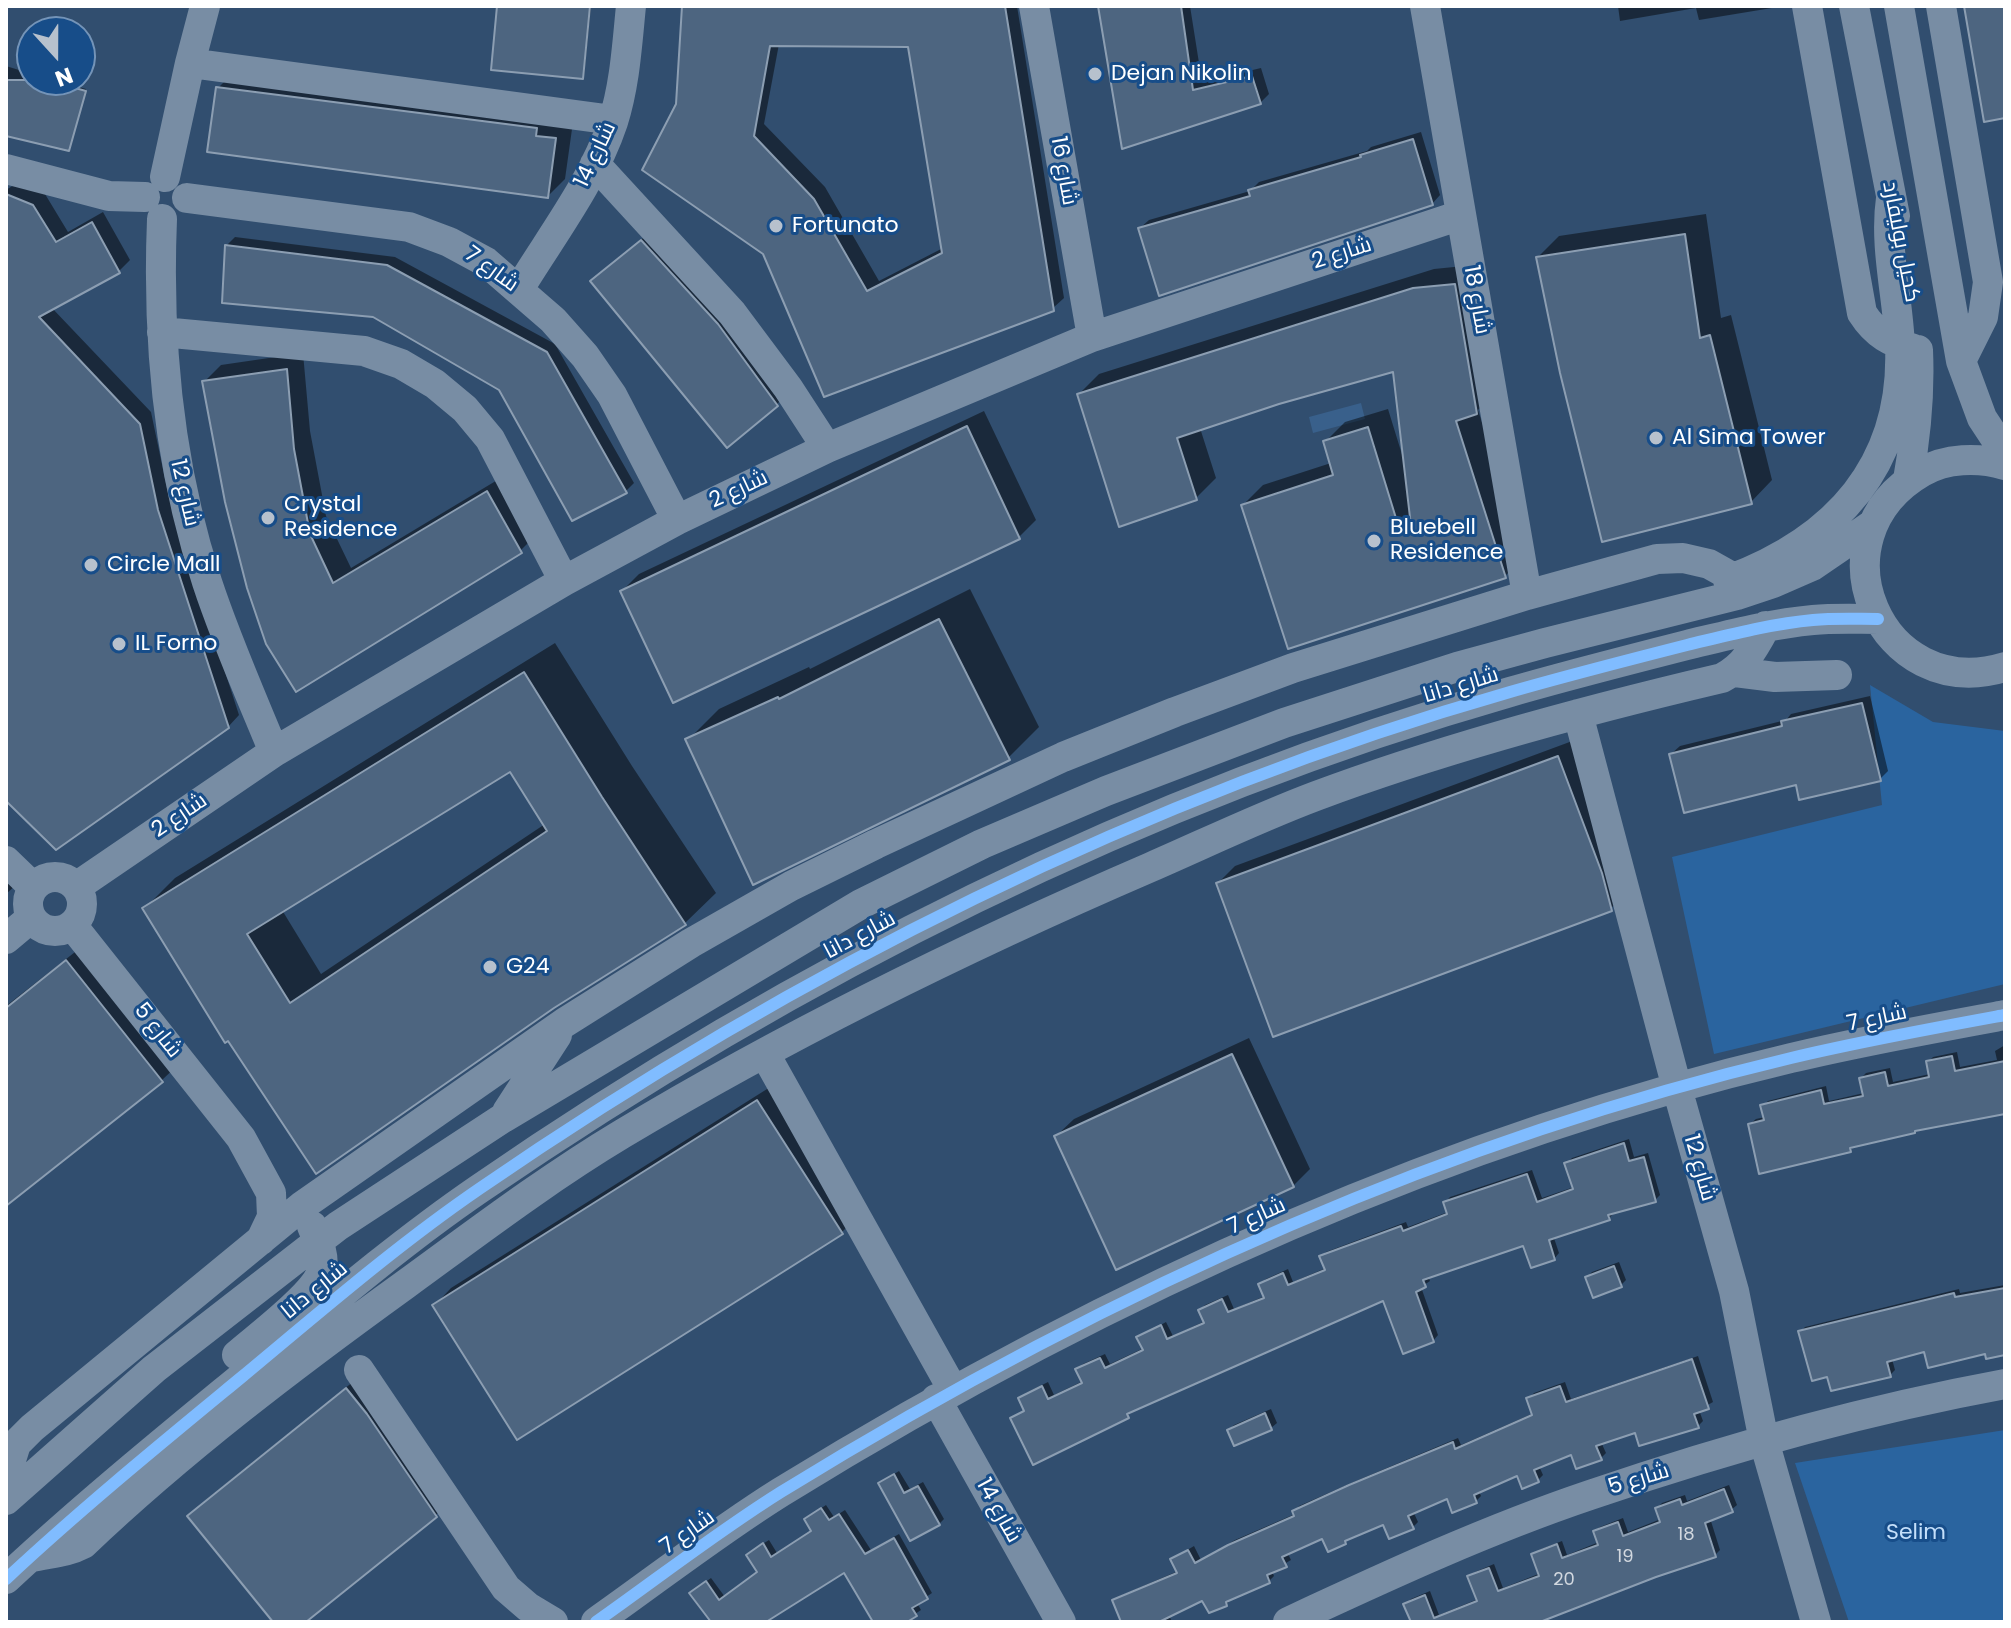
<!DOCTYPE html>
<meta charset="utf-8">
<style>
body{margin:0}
#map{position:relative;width:2011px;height:1628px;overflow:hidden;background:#314e6f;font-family:Poppins,sans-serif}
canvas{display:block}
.frame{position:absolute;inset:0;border:8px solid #fff;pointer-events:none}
.north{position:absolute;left:16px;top:16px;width:80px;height:80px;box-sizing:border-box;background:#174d89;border:2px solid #7494b8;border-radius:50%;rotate:159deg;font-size:22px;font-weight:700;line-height:32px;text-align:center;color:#fff}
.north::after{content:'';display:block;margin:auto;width:28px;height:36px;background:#b7c1cd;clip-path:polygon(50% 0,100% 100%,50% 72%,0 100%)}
</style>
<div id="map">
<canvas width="2011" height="1628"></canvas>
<div class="frame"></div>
<div class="north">N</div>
</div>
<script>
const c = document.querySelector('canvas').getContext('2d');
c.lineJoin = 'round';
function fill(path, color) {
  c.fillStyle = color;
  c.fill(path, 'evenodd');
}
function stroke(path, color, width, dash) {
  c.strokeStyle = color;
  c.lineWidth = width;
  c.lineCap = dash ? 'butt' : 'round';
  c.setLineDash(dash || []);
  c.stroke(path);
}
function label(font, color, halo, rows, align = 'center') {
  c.font = font + ' Poppins,Cairo,sans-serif';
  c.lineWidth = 6;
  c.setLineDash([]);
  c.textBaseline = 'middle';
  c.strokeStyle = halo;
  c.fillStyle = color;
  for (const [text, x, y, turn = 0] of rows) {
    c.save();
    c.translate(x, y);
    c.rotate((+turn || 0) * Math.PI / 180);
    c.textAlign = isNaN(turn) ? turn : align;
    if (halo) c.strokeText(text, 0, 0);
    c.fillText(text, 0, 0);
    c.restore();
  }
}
fill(new Path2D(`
 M1870,685l63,37 72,9v253l-291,70 -42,-197 210,-52z
 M2005,1430v192h-156l-54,-159z`), '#2a649f');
fill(new Path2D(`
 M1361,403l4,16 -52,14 -4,-16z`), '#39608b');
fill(new Path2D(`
 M499,6h92l-7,69 -2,2z
 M684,6h333l47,292 -12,11 -227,85 -60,-141 -87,-149zM779,44l130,1 34,203 -64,33 -54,-94 -61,-63z
 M1100,6h90l12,76 59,-14 8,26 -9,9 -136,43z
 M1618,6h166l-85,14 -3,-12 -76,13z
 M6,66l26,8v6h22l32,9 -16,58 -64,-12z
 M235,71l338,51 -8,57 -17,17 -330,-108z
 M1421,132l19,63 -8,9 -292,24 9,-8 101,-29 9,-9 108,-31 4,-4z
 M17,183l28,11 23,38 35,-20 27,48 -11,11 -67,37 99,104 18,86 70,217 -11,12 -222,72v-609z
 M1706,214l15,104 10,-3 41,165 -21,22 -213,-245 21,-21z
 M653,230l135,163 -11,11 -173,-134z
 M235,237l160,20 160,87 79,139 -8,8 -125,-103 -128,-73 -146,-70z
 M1474,265l22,127 -18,18 47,146 -20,20 -262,-71 20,-20 68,-22 -6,-21 20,-20 43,-13 16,52 -9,-92 -117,33 -78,26 16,50 -20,20 -117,-104 20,-20 335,-105z
 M303,353l7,78 16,85 25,52 153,-92 33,58 -17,17 -223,139 -93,-308 17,-17z
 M984,411l52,109 -17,17 -345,164 -52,-110 17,-17z
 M970,589l69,138 -31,31 -320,-18 31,-31 90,-42 1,2z
 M555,643l77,123 84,127 -31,30 -132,83 -236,165 -173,-262 31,-31zM511,769l34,55 -224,150 -39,-64z
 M1870,696l18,75 -8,8 -83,3 -126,-28 9,-8 106,-26 5,-6z
 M1575,740l53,152 -18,17 -392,-26 17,-17z
 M6,875l10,10 -10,9z
 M84,945l95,119 -17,16 -156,124v-198z
 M1249,1038l61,131 -17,17 -237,-50 18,-17z
 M2005,1045v69l-88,14 -62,17 -5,5 -100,-26 6,-5 9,-2 -2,-11 5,-5 58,-15 3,15 35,-8 -3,-15 5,-5 24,-5 3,14 37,-8 -2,-12 5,-5 24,-5 3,15 37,-7 -2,-9z
 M775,1084l83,132 -17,17 -407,73 17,-18z
 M1629,1139l5,18 14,-4 12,42 -5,5 -41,13 -5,5 -55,20 5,15 -5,6 -29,-16 -97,33 2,5 -9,6 17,48 -5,6 -49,-43 -251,113 -6,5 -114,3 13,-9 -6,-12 6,-5 22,-11 6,13 29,-14 -5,-11 5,-6 22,-10 5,10 34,-16 -5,-11 27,-15 7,14 32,-15 -5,-11 5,-5 23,-10 6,14 31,-13 -5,-12 6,-5 22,-10 5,13 33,-14 -5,-11 5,-5 80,-30 2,5 40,-15 -3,-9 5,-6 82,-27 10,28 32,-11 -8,-23 6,-6z
 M1619,1262l7,18 -5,5 -34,-8 5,-5z
 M2005,1285v68l-79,-4 -34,10 3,11 -5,5 -62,-1 -28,-42 5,-5 154,-38 1,4z
 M1698,1356l15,46 -14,8 4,11 -5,5 -62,4 -35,12 5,11 -5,5 -29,-5 -33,13 4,9 -5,5 -20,-6 -39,17 2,5 -5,5 -28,-4 -35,14 5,11 -5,5 -29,-5 -34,15 -5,5 -22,-5 -36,15 4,8 -19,11 2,5 -5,5 -38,18 -5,6 -23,-7 -34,17 3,7h-49l-8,-21 5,-5 58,-25 -6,-12 22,-13 7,14 34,-20 60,-26 4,-8 57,-25 102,-43 3,7 73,-32 -6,-14 6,-6 31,-11 6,17z
 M364,1373l88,126 -17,17 -132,106h-28l-85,-106 17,-17z
 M1271,1409l6,14 -6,5 -36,16 -6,-14 5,-5z
 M899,1471l11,18 13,-7 21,37 -5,5 -59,-41z
 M1729,1485l8,20 -6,5 -21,8 10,32 -5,5 -183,67h-119l-7,-18 5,-5 19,-8 9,24 39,-16 -8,-22 5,-5 19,-8 9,24 38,-15 -8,-18 6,-5 23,-9 5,14 32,-13 -4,-10 5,-5 23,-9 5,14 33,-13 -4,-11 5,-5 23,-8 2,6z
 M826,1505l8,12 11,-7 26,40 28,-16 33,59 -15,10 4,7 -18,12h-28l-31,-52 -83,52h-48l-16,-34 14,-10 14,19 34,-25 -6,-22 16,-10 8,13 36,-23 -2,-15z`), '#0007');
const building = new Path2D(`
 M497,6h93l-7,73 -92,-9z
 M682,6h323l49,305 -230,86 -61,-143 -121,-84 34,-66zM770,46l138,1 34,206 -75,38 -53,-92 -60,-63z
 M1098,6h83l12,84 59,-14 9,28 -139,45z
 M1964,6h41v112l-21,4z
 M6,80h40l40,11 -17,60 -63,-15z
 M216,87l321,41 -1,8 20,2 -8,60 -341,-46z
 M1413,139l20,66 -274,91 -21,-68 112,-32 -2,-6 113,-33 -1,-2z
 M6,194l27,11 23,37 36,-20 28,51 -81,44 101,107 18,86 71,218 -173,122 -50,-49z
 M1685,234l15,104 10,-3 42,169 -150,38 -42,-169 -24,-116z
 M641,240l77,84 60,82 -51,42 -137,-167z
 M225,245l162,20 160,87 80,141 -55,28 -73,-131 -126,-73 -151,-14z
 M1455,284l22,130 -21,7 50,157 -218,71 -47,-144 92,-30 -10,-34 45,-14 31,101 12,-2 -18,-154 -114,32 -102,34 20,62 -78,27 -42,-133 336,-106z
 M287,369l7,80 16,85 23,49 154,-92 35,62 -226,139 -30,-48 -19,-56 -22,-86 -23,-121z
 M967,426l53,113 -347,164 -53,-112z
 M939,619l71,141 -257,125 -68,-146 93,-42 1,2z
 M524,672l78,125 84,128 -132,83 -238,166 -88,-133 -3,2 -83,-135zM510,772l37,59 -257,172 -43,-69z
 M1862,703l19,78 -82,19 -3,-15 -112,28 -15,-59 113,-28 -1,-5z
 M1558,756l44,117 10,38 -339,126 -57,-154z
 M66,960l97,122 -157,124v-198z
 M1232,1054l62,133 -178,83 -62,-134z
 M1952,1056l3,15 50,-10v53l-90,17v2l-65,15 1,4 -92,22 -11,-50 16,-4 -4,-15 61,-15 3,14 39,-8 -4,-18 26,-6 3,14 41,-9 -3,-16z
 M757,1100l86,134 -326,206 -85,-135z
 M1624,1143l5,18 15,-4 12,45 -48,13 2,5 -61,20 6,20 -24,8 -8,-22 -100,34 3,7 -10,5 18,50 -31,12 -20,-53 -256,113 2,4 -96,47 -23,-47 14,-7 -6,-13 24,-12 6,13 34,-16 -7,-14 25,-11 5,10 38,-18 -7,-13 25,-12 6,14 37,-16 -6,-13 24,-11 6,13 36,-14 -6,-14 25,-11 5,12 37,-15 -6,-14 82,-30 2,5 44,-17 -4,-12 84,-28 10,28 36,-13 -9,-26z
 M1614,1266l8,21 -29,11 -8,-21z
 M2005,1288v67l-19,4 -1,-5 -57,14 -4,-16 -37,10 4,15 -60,14 -4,-14 -15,4 -14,-50 156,-38 1,4z
 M1692,1359l17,50 -15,5 5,14 -60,18 -4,-13 -39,13 6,14 -26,9 -5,-14 -37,15 5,12 -17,7 -5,-13 -43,19 3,8 -25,10 -5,-14 -39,17 6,13 -25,10 -6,-14 -38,16 1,3 -18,8 -6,-13 -40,18 5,10 -20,8 3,8 -44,19 1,4 -18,7 -7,-12 -43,21h-38l-9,-22 65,-27 -7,-14 18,-9 7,13 33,-18 66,-29 -2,-5 57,-26 104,-43 2,7 77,-34 -6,-17 34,-12 6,16z
 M346,1388l21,26 70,103 -131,105h-33l-86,-106z
 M1265,1413l7,17 -38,16 -7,-16z
 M894,1474l10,19 14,-7 22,39 -30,16 -32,-58z
 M1724,1489l9,23 -28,11 11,34 -60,20 -116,45h-129l-8,-18 22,-9 9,23 43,-17 -10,-25 22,-8 9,23 41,-15 -8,-22 26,-10 5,14 36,-13 -5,-14 25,-9 5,14 37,-14 -5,-14 25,-9 2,6z
 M821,1508l8,12 10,-6 26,40 29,-16 34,61 -16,9 5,8 -10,6h-34l-29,-49 -78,49h-55l-22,-29 17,-12 13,19 38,-28 -11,-17 17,-12 8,14 40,-26 -7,-12z`);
fill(building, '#4d6580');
stroke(building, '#8c9eb2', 2);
stroke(new Path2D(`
 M1034,6l58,331
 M1425,6l102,589
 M1807,6l55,307c14,22 29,29 52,36
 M1854,6l41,210
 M1899,6l62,355 21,57 23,35
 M1941,6l47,276 -5,35 -22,44
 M190,63l423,57
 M595,164l137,149 56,75 39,60
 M6,169l103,27 36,1
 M165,177l25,-114 15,-57
 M187,198l222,29 40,15 37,20 67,58 32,36 27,39 65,125
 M162,219c-5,123 6,245 45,363 19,58 44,114 67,170
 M519,289c33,-54 74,-107 94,-167 12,-38 14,-77 18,-116
 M162,332l202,19 37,13 34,20 30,25 25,30 74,142
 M2005,465c-27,-8 -59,-7 -83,7 -114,66 -42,233 83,195
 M1908,480c8,-44 12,-86 10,-130
 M1728,580c108,-40 177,-115 172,-234 -2,-49 -16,-99 -9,-148
 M1735,672l40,5 62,-2
 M1578,714l99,374 57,203 30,150 52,181
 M6,861l27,26
 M28 904a27 27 0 1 1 54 0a27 27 0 1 1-54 0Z
 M76,887l198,-135 290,-171 113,-61 150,-72 265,-111 369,-122
 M72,925l169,213 30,55 1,24 -11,23
 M6,939l25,-21
 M765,1054l188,336
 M507,1112l50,-77
 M237,1355c20,-18 81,-62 85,-86 3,-15 -5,-30 -10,-43
 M359,1370l147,218 22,19 25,15
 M936,1399l125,223
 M6,1476l10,-32 16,-16 270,-222 262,-183 127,-80 100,-57 85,-42 187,-87 112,-45 118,-44 234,-73 130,-36 26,-1 26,6 25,14
 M6,1500l148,-131 184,-143 165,-108 358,-214 121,-60 124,-53 178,-68 173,-56 88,-24 192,-48 36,-12 39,-17 60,-41
 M29,1558c19,-5 37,-5 54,-14 100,-95 211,-179 323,-260 70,-51 141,-105 216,-150 170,-102 348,-189 529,-267 55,-24 109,-50 165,-71 131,-49 270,-86 406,-118 23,-12 32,-30 44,-52
 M6,1579c76,-71 157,-137 237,-203 77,-64 153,-130 236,-187 315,-217 663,-392 1031,-497 59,-17 118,-32 177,-47 42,-10 83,-21 126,-25 21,-2 43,-1 65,-1
 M596,1622c61,-43 121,-90 185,-130 313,-193 651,-349 1010,-434 71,-17 143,-30 214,-43
 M1288,1622c99,-46 198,-92 302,-127 135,-46 274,-85 415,-111`), '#788da4', 30);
stroke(new Path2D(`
 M6,1579c76,-71 157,-137 237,-203 77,-64 153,-130 236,-187 315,-217 663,-392 1031,-497 59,-17 118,-32 177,-47 42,-10 83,-21 126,-25 21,-2 43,-1 65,-1
 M596,1622c61,-43 121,-90 185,-130 313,-193 651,-349 1010,-434 71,-17 143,-30 214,-43`), '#80bcff', 12);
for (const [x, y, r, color] of [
 [1095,74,8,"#b7c1cd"],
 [776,226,8,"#b7c1cd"],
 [1656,438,8,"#b7c1cd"],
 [268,518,8,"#b7c1cd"],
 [1374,541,8,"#b7c1cd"],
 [91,565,8,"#b7c1cd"],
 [119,644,8,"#b7c1cd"],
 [490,967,8,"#b7c1cd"]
]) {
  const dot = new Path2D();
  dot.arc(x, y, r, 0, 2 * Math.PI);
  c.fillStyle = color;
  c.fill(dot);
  stroke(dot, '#174d89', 3);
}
label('18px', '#d2d8df', null, [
 ["18",1686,1535],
 ["19",1625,1557],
 ["20",1564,1580]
]);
label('22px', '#fff', '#174d89', [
 ["Dejan Nikolin",1111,74],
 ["Fortunato",792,226],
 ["Al Sima Tower",1672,438],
 ["Crystal",284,505],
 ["Residence",284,530],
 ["Bluebell",1390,528],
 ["Residence",1390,553],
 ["Circle Mall",107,565],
 ["IL Forno",135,644],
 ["G24",506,967]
], 'left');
label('22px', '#fff', '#174d89', [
 ["شارع 14",596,155,-65],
 ["شارع 16",1063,171,80],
 ["كحيل بوليفارد",1900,242,79],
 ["شارع 2",1342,254,-18],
 ["شارع 7",491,270,36],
 ["شارع 18",1476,300,80],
 ["شارع 2",739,490,-25],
 ["شارع 12",184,493,77],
 ["شارع دانا",1461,686,-17],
 ["شارع 2",180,816,-34],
 ["شارع دانا",860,936,-28],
 ["شارع 7",1877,1019,-12],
 ["شارع 5",157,1031,52],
 ["شارع 12",1699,1168,74],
 ["شارع 7",1257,1217,-24],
 ["شارع دانا",315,1291,-39],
 ["شارع 5",1639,1480,-17],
 ["شارع 14",998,1511,61],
 ["شارع 7",688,1533,-35]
]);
label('22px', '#c4dffa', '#174d89', [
 ["Selim",1916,1533]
]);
</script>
